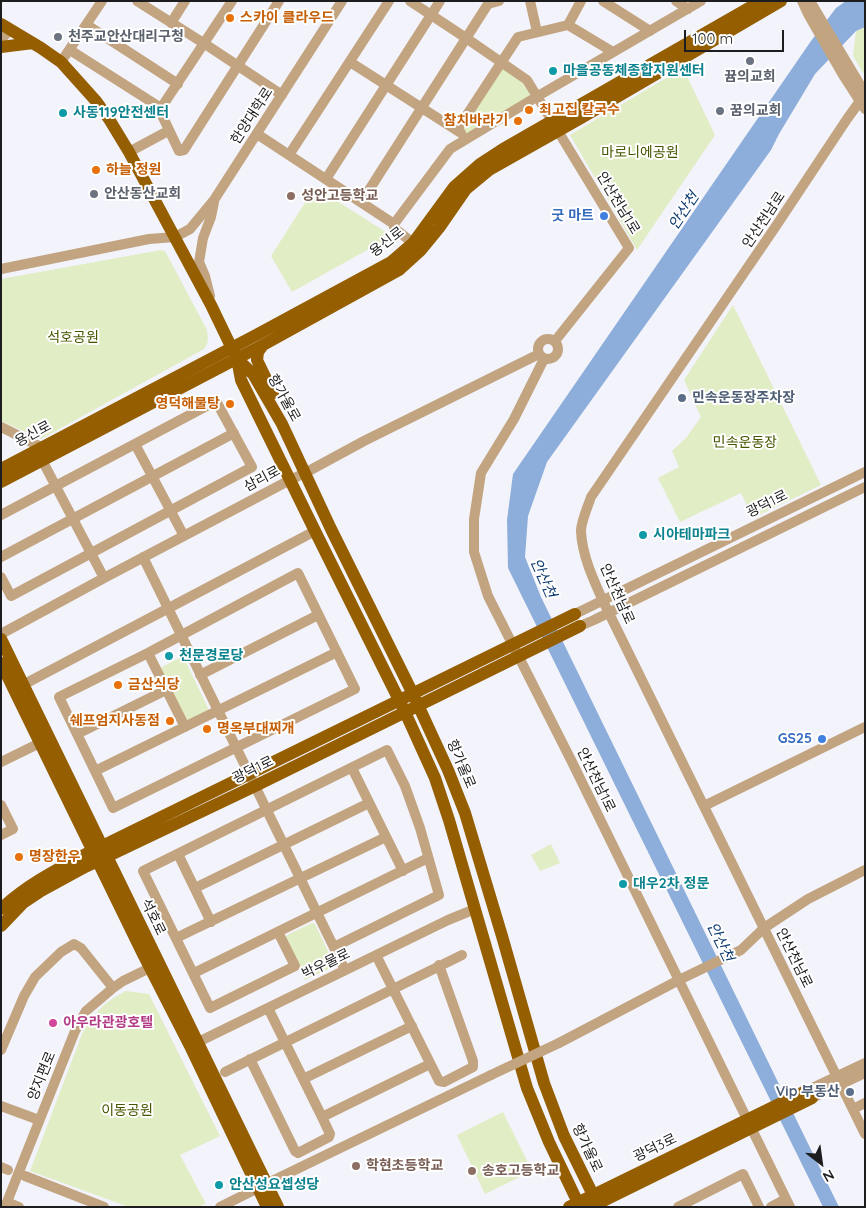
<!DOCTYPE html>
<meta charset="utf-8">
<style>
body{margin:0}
#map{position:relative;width:866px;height:1208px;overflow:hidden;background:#f3f3fb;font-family:Quicksand,sans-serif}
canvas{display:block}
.frame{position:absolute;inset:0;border:2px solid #1d1d20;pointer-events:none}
.north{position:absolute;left:796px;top:1138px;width:50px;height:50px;-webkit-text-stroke:4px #fff;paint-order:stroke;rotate:150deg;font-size:14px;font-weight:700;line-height:20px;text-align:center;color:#1d1d20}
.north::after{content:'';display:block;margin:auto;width:18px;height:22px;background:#1d1d20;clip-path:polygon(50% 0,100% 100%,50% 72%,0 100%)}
.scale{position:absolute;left:684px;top:30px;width:100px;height:22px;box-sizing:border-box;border:2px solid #1d1d20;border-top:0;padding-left:6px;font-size:15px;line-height:18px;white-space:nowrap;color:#1d1d20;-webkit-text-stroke:4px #fff;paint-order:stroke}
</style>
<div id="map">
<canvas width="866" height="1208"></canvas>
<div class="frame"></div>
<div class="north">N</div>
<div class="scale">100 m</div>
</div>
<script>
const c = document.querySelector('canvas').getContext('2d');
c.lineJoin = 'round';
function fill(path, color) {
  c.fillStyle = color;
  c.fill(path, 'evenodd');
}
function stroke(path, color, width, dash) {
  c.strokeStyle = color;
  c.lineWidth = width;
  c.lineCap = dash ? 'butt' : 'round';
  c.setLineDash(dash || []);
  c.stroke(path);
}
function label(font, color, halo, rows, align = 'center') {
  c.font = font + ' Quicksand,"Noto Sans KR",sans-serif';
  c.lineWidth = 4;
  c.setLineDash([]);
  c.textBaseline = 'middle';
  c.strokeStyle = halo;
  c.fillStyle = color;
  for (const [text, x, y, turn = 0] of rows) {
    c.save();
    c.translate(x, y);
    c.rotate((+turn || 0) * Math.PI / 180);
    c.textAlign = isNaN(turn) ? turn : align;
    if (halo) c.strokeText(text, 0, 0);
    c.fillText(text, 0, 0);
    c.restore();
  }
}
fill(new Path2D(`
 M865,27v47l-2,-1 -10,-17 3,-25z
 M503,68l26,20v8l-60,39 -8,-6z
 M683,68l32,67 -78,115 -67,-115z
 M315,187l77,49 -100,56 -21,-36z
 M161,250l4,1 42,79c1,8 2,13 -3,19l-163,90 -40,-18v-142z
 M733,305l88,180 -68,33 -12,-25 -61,29 -22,-44 21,-11 -7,-16 14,-13 15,-21 -17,-37z
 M183,656l25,52 -1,3 -19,9 -3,-1 -25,-51z
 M551,844l9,19 -20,8 -9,-16z
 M312,923l3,1 19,40 -1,3 -28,13 -20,-42 2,-3z
 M126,991l23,3 71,142 -40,19 26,49 -10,3h-67l-99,-36 52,-137c12,-21 22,-32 44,-43z
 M503,1112l29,59 -47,23 -28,-59z`), '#e1edc4');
fill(new Path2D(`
 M846,1h19v26l-9,4 -41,43 -36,60 -8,16 -224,312 -19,54 -3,41 16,40 298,610h-16l-315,-639 -1,-48 6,-46 298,-433 25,-33z`), '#8daeda');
stroke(new Path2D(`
 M137,1l68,43 77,51
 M410,1l56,37 61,42 102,168 -74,93
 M530,1l7,31
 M603,1l47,30
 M676,1l12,8
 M802,1l6,13 35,61 22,34
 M810,1l55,92
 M171,23l14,-22
 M87,25l91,59
 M568,25l13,-24
 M1,40l9,-11
 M70,50l91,58 -1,3 19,40 5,-1 95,-149
 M61,62l41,-61
 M350,62l111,71
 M865,96l-5,5 -13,18 -71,107 -185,271c-3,9 -10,25 -10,34 1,24 12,48 22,70l262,533
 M161,108l71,-107
 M457,130l61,-93 50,-12 45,27
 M257,134l137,90
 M129,152l39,-21
 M289,155l100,-154
 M326,179l114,-178
 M362,201l126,-197 11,-3
 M394,224l56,-75 88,-53 163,-95
 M394,224v4l19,15
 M1,269l148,-30 26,-2 15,-8 24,-29 128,-199
 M210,296l-5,-20 -6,-14 4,-24 8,-21 3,-15
 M538 349a10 10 0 1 1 20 0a10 10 0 1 1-20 0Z
 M544,359l-30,60 -33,54 -7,46v33l14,44 84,166 218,445
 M1,427l40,20
 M135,444l49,92
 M42,460l62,118
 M1,515l215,-114 36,66 -241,129 -10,-19
 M1,557l233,-124
 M143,557l202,413
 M298,573l57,116 -242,119 -54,-111 89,-44z
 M575,614l290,-142
 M580,626l14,-6 271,-133
 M1,634l103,-56 186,-98 15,-7 59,-32 175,-87
 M148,653l37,74
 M200,675l118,-60
 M17,688l298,-157
 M77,734l89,-44
 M1,762l45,-22
 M352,768l51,103
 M95,771l242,-119
 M1,805l12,24 -12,6
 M704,806l161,-79
 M178,854l33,68
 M195,888l174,-85
 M278,932l17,34 -85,42 -67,-137 244,-121 18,36 15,42 19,67 -105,52
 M176,938l210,-101
 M376,955l63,126 5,1 29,-15v-6l-34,-96
 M194,973l234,-115
 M559,1043l120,-63 62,-30 23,-22 44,-29 57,-29
 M192,1045l256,-125 27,-11
 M1,1050l23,-54 11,-19 26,-25 13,-8 7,4 32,40
 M250,1059l45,92 3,2 31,-16 1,-3 -8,-17 -54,-109
 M225,1072l237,-117
 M303,1079l109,-53
 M808,1090l57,-27
 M812,1098l53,-25
 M1,1106l38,14
 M853,1109l12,-6
 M322,1117l108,-53
 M1,1167l7,3
 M25,1176l79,31
 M270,1182l221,-107
 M7,1202l12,5
 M5,1207l70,-176 11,-20 27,-23 10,-7 33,-16
 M220,1207l32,-16
 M678,1207l65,-33 16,33
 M771,1207l15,-8`), '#c2a480', 10);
stroke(new Path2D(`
 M1,24l40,24 20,14 35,39 13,18 20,33 82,153 26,54 4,21 74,151 90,181 30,66 14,42 78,268 22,54 31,65
 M1,47l32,-4
 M263,345l-5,7 -1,8 16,33
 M237,359l16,15 29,50 49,105 82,165 35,76 17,43 37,123 42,147 20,53 35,71
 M1,469l255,-134 135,-73 22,-19 41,-56 26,-23 23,-15 258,-148
 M1,482l262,-137 136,-75 22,-20 18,-22 27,-39 23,-19 92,-52 200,-117
 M1,639l277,568
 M1,663l142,291 47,92 77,161
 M1,909c23,-22 51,-37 79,-52l495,-243
 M1,926l22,-23 18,-12 44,-24 170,-81 325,-160
 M569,1207l239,-117
 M591,1207l221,-109`), '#945e01', 12);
stroke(new Path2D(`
 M491,1075l68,-32`), '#c2a480', 10);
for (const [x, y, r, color] of [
 [230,18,5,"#e8710a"],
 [58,37,5,"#6b7280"],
 [750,61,5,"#6b7280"],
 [553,71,5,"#0f9aa8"],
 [529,110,5,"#e8710a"],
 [720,111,5,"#6b7280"],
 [63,113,5,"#0f9aa8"],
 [518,121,5,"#e8710a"],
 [96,170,5,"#e8710a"],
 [94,194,5,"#6b7280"],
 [291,196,5,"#8d6e63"],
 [604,216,5,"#3f7fe0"],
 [682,398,5,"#5c6f8a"],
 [230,404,5,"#e8710a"],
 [643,535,5,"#0f9aa8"],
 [169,656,5,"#0f9aa8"],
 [118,685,5,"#e8710a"],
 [170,721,5,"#e8710a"],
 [207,729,5,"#e8710a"],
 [822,739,5,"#3f7fe0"],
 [19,857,5,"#e8710a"],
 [623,884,5,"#0f9aa8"],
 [53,1023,5,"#d1479c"],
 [850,1092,5,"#5c6f8a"],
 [356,1166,5,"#8d6e63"],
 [472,1171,5,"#8d6e63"],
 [219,1185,5,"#0f9aa8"]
]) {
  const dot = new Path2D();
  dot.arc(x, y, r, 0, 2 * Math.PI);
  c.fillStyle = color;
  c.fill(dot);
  stroke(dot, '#fff', 2);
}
label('bold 14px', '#c56008', '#fff', [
 ["스카이 클라우드",240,18],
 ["최고집 칼국수",539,110],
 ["참치바라기",508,121,"right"],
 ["하늘 정원",106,170],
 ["영덕해물탕",220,404,"right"],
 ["금산식당",128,685],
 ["쉐프엄지사동점",160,721,"right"],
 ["명옥부대찌개",217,729],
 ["명장한우",29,857]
], 'left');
label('bold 14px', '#5b616d', '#fff', [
 ["천주교안산대리구청",68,37],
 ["뀸의교회",750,77,"center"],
 ["꿈의교회",730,111],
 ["안산동산교회",104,194]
], 'left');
label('bold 14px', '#0d838f', '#fff', [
 ["마을공동체종합지원센터",563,71],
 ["사동119안전센터",73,113],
 ["시아테마파크",653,535],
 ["천문경로당",179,656],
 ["대우2차 정문",633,884],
 ["안산성요셉성당",229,1185]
], 'left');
label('14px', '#1d1d20', '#fff', [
 ["한양대학로",252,116,-57],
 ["안산천남1로",618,203,59],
 ["안산천남로",764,220,-56],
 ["용신로",387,242,-38],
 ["항가울로",284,398,61],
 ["용신로",33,434,-28],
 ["삼리로",262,479,-28],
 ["광덕1로",767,504,-26],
 ["안산천남로",617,594,66],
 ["항가울로",461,764,67],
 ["광덕1로",253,770,-26],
 ["안산천남1로",596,780,64],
 ["석호로",153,917,64],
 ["안산천남로",794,958,64],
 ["박우물로",326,964,-26],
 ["양지편로",42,1076,-68],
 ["항가울로",587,1148,65],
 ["광덕3로",655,1148,-26]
]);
label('14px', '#475700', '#fff', [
 ["마로니에공원",640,153],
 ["석호공원",73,338],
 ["민속운동장",745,443],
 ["이동공원",127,1111]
]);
label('bold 14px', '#785e54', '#fff', [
 ["성안고등학교",301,196],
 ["학현초등학교",366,1166],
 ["송호고등학교",482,1171]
], 'left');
label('bold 14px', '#366cbe', '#fff', [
 ["굿 마트",594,216],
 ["GS25",812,739]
], 'right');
label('bold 14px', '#4e5e75', '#fff', [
 ["민속운동장주차장",692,398],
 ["Vip 부동산",840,1092,"right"]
], 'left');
label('bold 14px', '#b23c85', '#fff', [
 ["아우라관광호텔",63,1023]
], 'left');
label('italic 15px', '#0f3c71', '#fff', [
 ["안산천",684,211,-56],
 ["안산천",543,578,66],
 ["안산천",720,942,64]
]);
</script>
